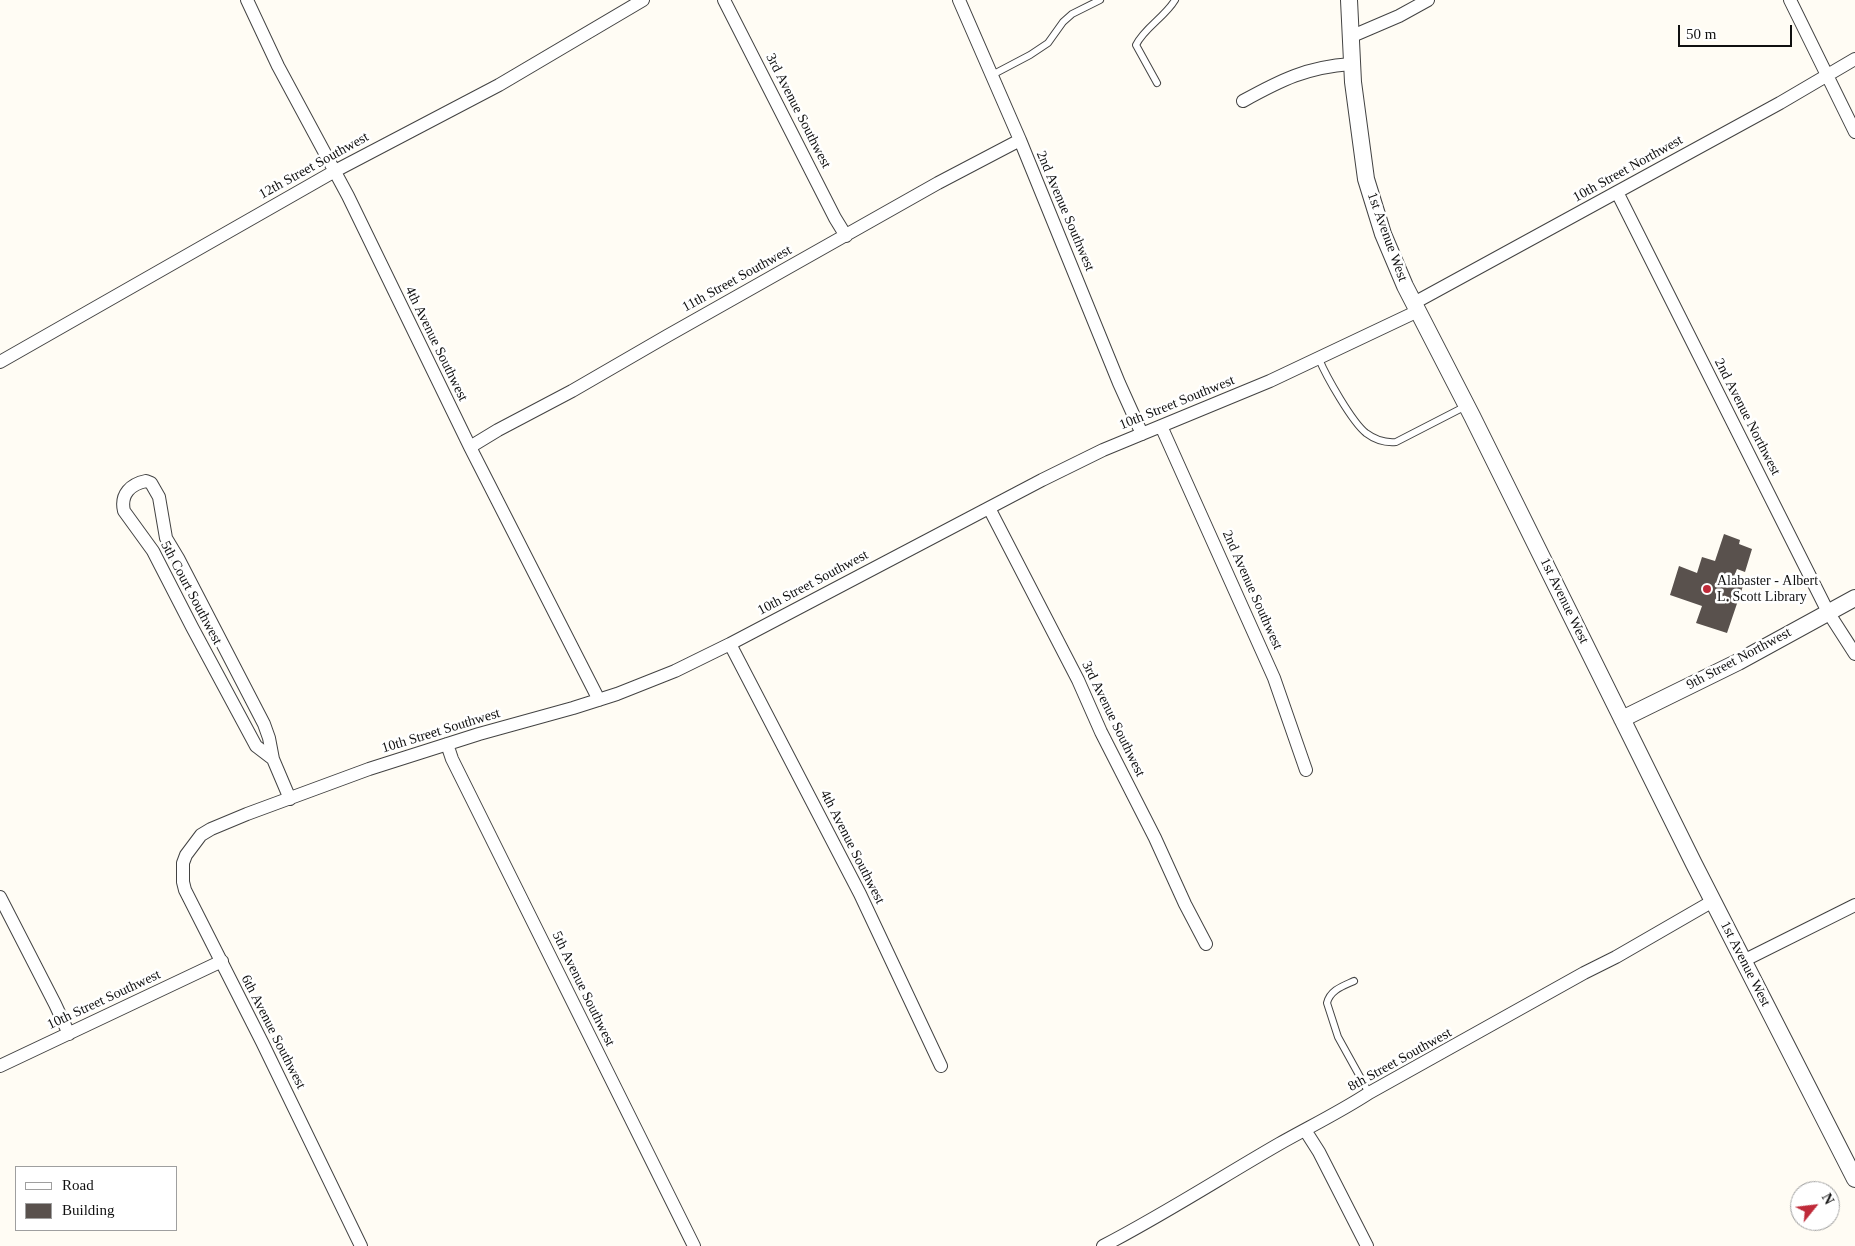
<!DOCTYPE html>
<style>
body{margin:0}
#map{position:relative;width:1855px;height:1246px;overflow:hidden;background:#fffcf4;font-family:Georgia,serif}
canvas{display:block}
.legend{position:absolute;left:15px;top:1166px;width:162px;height:65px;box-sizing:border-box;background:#fff;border:1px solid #9f9f9f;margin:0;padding:6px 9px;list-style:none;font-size:15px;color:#101010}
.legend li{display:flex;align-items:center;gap:10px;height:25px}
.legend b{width:25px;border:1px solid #9f9f9f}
.north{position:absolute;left:1790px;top:1181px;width:50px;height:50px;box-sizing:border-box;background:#fff;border:1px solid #9f9f9f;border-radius:50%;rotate:61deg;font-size:14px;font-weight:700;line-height:20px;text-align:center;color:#101010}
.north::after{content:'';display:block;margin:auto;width:18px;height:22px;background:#bf2a39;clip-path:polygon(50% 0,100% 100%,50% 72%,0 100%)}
.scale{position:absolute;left:1678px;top:25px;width:114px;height:22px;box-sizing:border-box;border:2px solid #101010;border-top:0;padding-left:6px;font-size:15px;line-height:18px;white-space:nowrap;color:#101010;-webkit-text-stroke:4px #fff;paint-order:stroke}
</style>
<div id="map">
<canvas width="1855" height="1246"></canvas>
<ul class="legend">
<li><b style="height:6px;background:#fff"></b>Road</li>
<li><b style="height:14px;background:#59514d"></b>Building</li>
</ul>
<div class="north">N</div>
<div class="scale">50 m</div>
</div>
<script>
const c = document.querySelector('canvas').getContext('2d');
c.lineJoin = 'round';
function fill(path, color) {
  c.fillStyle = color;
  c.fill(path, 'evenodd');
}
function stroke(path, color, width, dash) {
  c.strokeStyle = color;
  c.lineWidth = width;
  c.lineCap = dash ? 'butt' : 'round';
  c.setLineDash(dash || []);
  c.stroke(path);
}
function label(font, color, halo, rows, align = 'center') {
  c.font = font + ' Georgia,serif';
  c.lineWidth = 5;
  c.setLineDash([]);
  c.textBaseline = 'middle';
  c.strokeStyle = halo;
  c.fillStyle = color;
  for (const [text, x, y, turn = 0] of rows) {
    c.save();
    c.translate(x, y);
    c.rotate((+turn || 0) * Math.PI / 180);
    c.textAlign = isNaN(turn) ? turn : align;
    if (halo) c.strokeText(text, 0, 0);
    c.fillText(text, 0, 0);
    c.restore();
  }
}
fill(new Path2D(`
 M1724,534l16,6 -1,4 13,5 -7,23 -8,-3 -4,10 11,4 -17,50 -31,-10 6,-17 -32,-11 9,-29 18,7 5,-16 13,4z`), '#59514d');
const service = new Path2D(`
 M992,75l38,-20 18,-12 15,-21 9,-8 28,-14
 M1157,83l-21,-38c8,-17 29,-28 39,-45
 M1319,359c7,17 33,63 47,74 8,6 19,10 30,9l70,-36
 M1354,981c-11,5 -24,9 -27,22l11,34 31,56`);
const minor = new Path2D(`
 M247,0l31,66 70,130 122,251 129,253
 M724,0l111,218 11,18
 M959,0l61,140 99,243 23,51
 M1790,0l65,132
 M1350,37l49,-21 29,-16
 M1243,101c38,-21 64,-34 108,-37
 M1617,192l211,420 27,42
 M1414,303l366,-200 75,-44
 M0,362l335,-191 164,-86 144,-85
 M1161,426l113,252 32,92
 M470,447l28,-17 74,-39 95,-55 271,-153 82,-43
 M146,481l5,2 8,14 7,41 12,20 86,166 5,14 4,21 -17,-13 -64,-119 -39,-76 -29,-40c-4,-17 7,-27 22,-30z
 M989,508l89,172 23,52 54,106 30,66 21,40
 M730,644l130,250 81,172
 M447,744l5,15 242,487
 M273,759l17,40
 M0,897l55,107 14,30
 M1743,961l112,-56
 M0,1066l222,-105
 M1305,1130l14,22 48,94
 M361,1246l-99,-204 -77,-152 -2,-8v-19l3,-8 15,-20 10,-6 36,-15 122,-45 110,-35 94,-26 44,-14 58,-23 55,-27 312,-164 61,-30 167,-69 148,-70
 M1103,1246c60,-31 117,-68 176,-102 30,-17 61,-32 90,-51l215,-120 32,-16 97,-56`);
const tertiary = new Path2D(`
 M1349,0l4,82 13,97 17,55 22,52 67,130 222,448 161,315
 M1622,719l116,-57 117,-64`);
stroke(service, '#434343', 8);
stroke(minor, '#434343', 14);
stroke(tertiary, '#434343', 18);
stroke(service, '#fff', 6);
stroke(minor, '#fff', 12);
stroke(tertiary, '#fff', 16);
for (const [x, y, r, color] of [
 [1707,589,5,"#bf2a39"]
]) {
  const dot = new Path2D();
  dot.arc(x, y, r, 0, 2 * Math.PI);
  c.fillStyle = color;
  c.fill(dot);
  stroke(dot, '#fff', 2);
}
label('14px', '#101010', '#fff', [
 ["3rd Avenue Southwest",798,111,63],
 ["12th Street Southwest",314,166,-29],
 ["10th Street Northwest",1628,169,-29],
 ["2nd Avenue Southwest",1065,211,67],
 ["1st Avenue West",1387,237,70],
 ["11th Street Southwest",737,279,-29],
 ["4th Avenue Southwest",436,344,64],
 ["10th Street Southwest",1177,403,-22],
 ["2nd Avenue Northwest",1747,417,63],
 ["10th Street Southwest",813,583,-28],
 ["2nd Avenue Southwest",1252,590,66],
 ["5th Court Southwest",191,593,62],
 ["1st Avenue West",1564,601,64],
 ["9th Street Northwest",1739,659,-28],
 ["3rd Avenue Southwest",1113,719,64],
 ["10th Street Southwest",441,731,-17],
 ["4th Avenue Southwest",852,847,63],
 ["1st Avenue West",1745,964,63],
 ["5th Avenue Southwest",583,989,64],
 ["10th Street Southwest",104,1000,-25],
 ["6th Avenue Southwest",273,1032,63],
 ["8th Street Southwest",1400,1060,-29]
]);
label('14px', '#101010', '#fff', [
 ["Alabaster - Albert",1717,581],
 ["L. Scott Library",1717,597]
], 'left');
</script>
